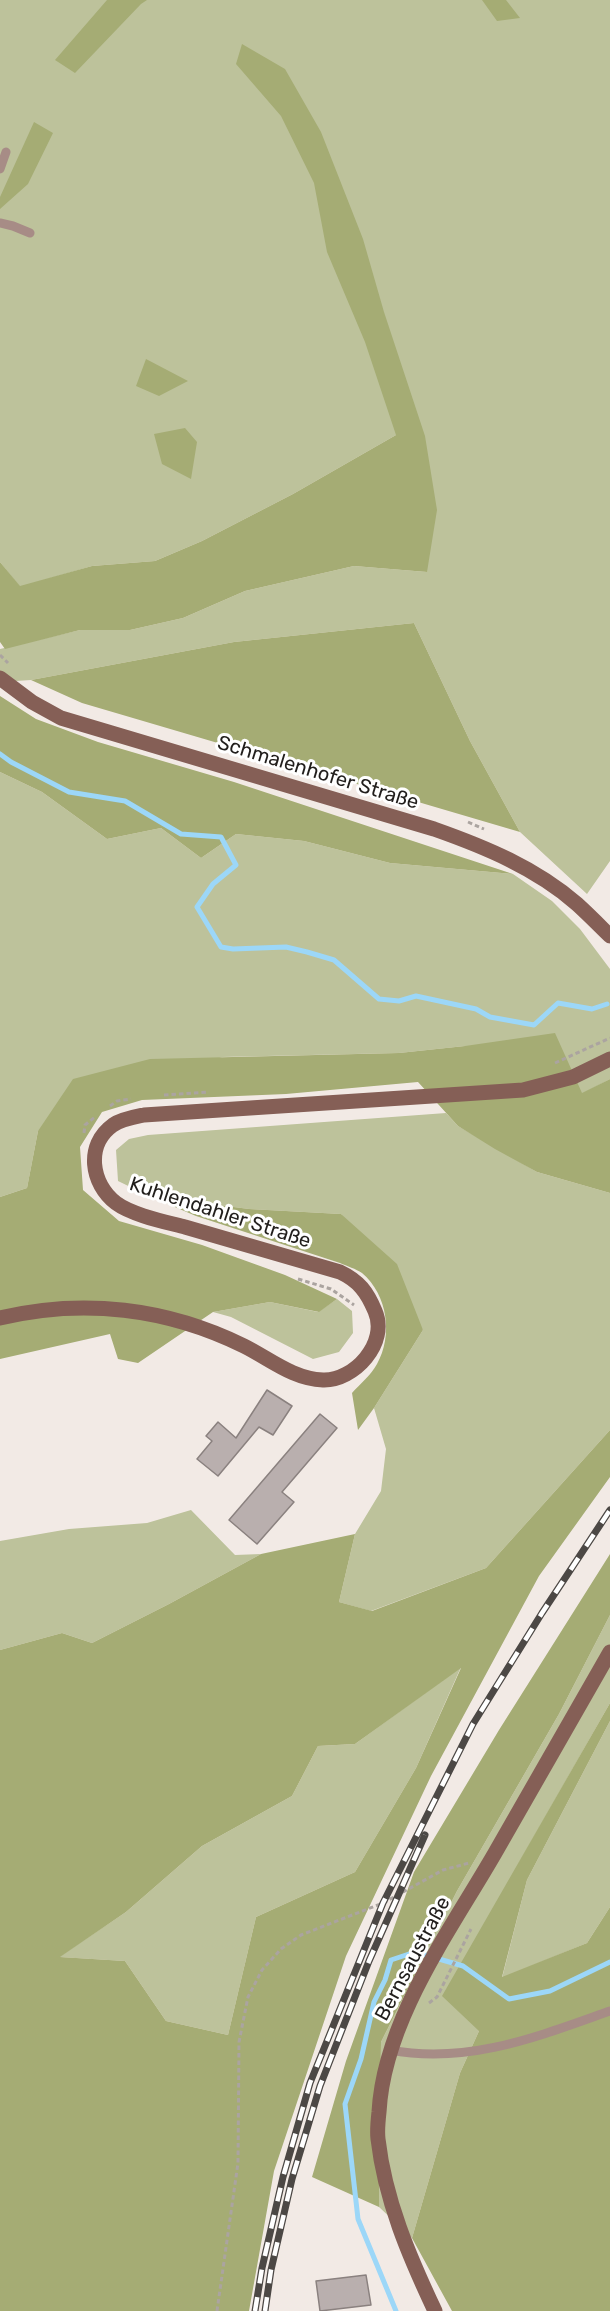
<!DOCTYPE html>
<meta charset="utf-8">
<style>
body{margin:0}
canvas{display:block;background:#f2eae5}
</style>
<canvas width="610" height="2311"></canvas>
<script>
const c = document.querySelector('canvas').getContext('2d');
c.lineJoin = 'round';
function fill(path, color) {
  c.fillStyle = color;
  c.fill(path, 'evenodd');
}
function stroke(path, color, width, dash) {
  c.strokeStyle = color;
  c.lineWidth = width;
  c.lineCap = dash ? 'butt' : 'round';
  c.setLineDash(dash || []);
  c.stroke(path);
}
function label(font, color, halo, rows, align = 'center') {
  c.font = font + ' Rubik,sans-serif';
  c.lineWidth = 6;
  c.setLineDash([]);
  c.textBaseline = 'middle';
  c.strokeStyle = halo;
  c.fillStyle = color;
  for (const [text, x, y, turn = 0] of rows) {
    c.save();
    c.translate(x, y);
    c.rotate((+turn || 0) * Math.PI / 180);
    c.textAlign = isNaN(turn) ? turn : align;
    if (halo) c.strokeText(text, 0, 0);
    c.fillText(text, 0, 0);
    c.restore();
  }
}
fill(new Path2D(`
 M0,0h610v861l-23,33 -67,-62 -50,-91 -56,-118 -180,19 -203,38 -31,2v-33l80,-19h50l53,-12 62,-27 109,-25 73,6 -31,-137 -103,59 -91,47 -47,20 -63,5 -72,21 -20,-25z
 M0,772l42,20 65,47 54,-11 40,30 35,-24 68,7 86,22 123,11 39,27 28,28 30,40v110l-28,15 -117,-48 -66,7 -177,4 -184,74 -11,57 -27,9z
 M446,1113l12,13 79,46 73,21v237l-124,138 -115,43 -32,-9 16,-68 26,-43 5,-42 -12,-41 49,-78 -82,-116 -92,-5 -100,-13 -31,-15 -2,-31 13,-11 19,-4z
 M337,1299l15,12 1,22 -14,19 -26,7 -82,-42 -18,-5 57,-10 48,10z
 M191,1510l44,45 26,-1 -92,50 -77,39 -30,-10 -62,17v-109l69,-12 78,-6z
 M610,1615v88l-91,160 -40,168 -19,42 -48,165 -33,-31 2,-165 76,-151 102,-177z
 M461,1667l-45,101 -61,104 -99,45 -28,118 -62,-14 -41,-60 -66,-4 67,-45 76,-66 90,-50 26,-50 37,-2z
 M610,1721v186l-23,36 -85,35 25,-98z`), '#bdc29b');
fill(new Path2D(`
 M107,0h40l-6,4 -66,69 -20,-13z
 M482,0h24l14,18 -23,3z
 M242,44l43,25 36,63 42,107 21,73 41,124 12,74 -10,62 -73,-6 -109,25 -62,27 -53,12h-50l-75,19 -5,-7v-80l20,24 72,-20 63,-5 47,-20 91,-47 103,-59 -31,-93 -38,-90 -13,-69 -33,-67 -45,-52z
 M34,122l19,11 -25,51 -28,25v-12z
 M146,359l42,22 -29,15 -23,-10z
 M185,428l12,14 -6,37 -29,-15 -8,-30z
 M414,623l56,118 50,91 -438,-129 -51,-23 203,-38z
 M0,696l36,23 62,23 136,40 279,92 -123,-11 -86,-22 -68,-7 -35,24 -40,-30 -54,11 -65,-47 -42,-20z
 M555,1033l27,60 28,-14v114l-73,-21 -42,-23 -37,-23 -40,-44 -132,12 -144,6 -40,12 -22,35 3,43 36,31 83,24 83,30 52,24 -18,13 -49,-10 -57,10 -75,51 -20,-4 -8,-25 -110,25v-162l27,-9 11,-57 35,-52 77,-20 249,-6 66,-7z
 M149,1196l100,13 92,5 56,50 26,66 -49,78 -16,22 -6,-37c8,-9 19,-18 25,-29 16,-28 11,-69 -15,-91 -6,-4 -15,-7 -22,-10l-144,-47z
 M610,1430v47l-71,99 -108,200 -85,180 -72,215 -25,140h-249v-661l62,-17 30,10 77,-39 92,-50 94,-20 -16,68 33,9 114,-43zM461,1668l-45,100 -61,104 -99,45 -28,118 -62,-14 -41,-60 -65,-4 66,-45 76,-66 90,-50 26,-50 37,-2z
 M610,1554v61l-51,99 -102,177 -76,151 -2,165 -67,-30 34,-116 68,-189 85,-142z
 M610,1703v18l-83,159 -25,97 85,-34 23,-36v404h-158l-40,-73 48,-165 19,-42 -37,-35z`), '#a5ac74');
stroke(new Path2D(`
 M0,754l11,8 58,30 56,9 56,33 40,3 15,28 -23,19 -16,23 24,40 12,2 53,-2 21,5 27,8 45,39 20,2 17,-5 60,13 14,8 44,8 24,-22 34,6 15,-5
 M396,2311l-38,-92 -13,-115 16,-45 13,-57 11,-22 6,-20 24,-8 48,14 46,33 41,-8 60,-29`), '#9cd7f8', 5);
const building = new Path2D(`
 M267,1390l25,16 -19,29 -14,-8 -41,49 -21,-17 15,-18 -6,-5 12,-14 18,16z
 M320,1414l17,14 -55,64 12,10 -37,42 -28,-24z
 M366,2275l5,30 -51,6 -4,-30z`);
fill(building, '#b9afae');
stroke(building, '#8a817f', 1.5);
stroke(new Path2D(`
 M0,655l8,8
 M468,822l16,7
 M555,1063l55,-25
 M164,1095l45,-3
 M110,1106l7,-5 14,-2
 M84,1133l1,-8 10,-8
 M298,1279l33,10 23,16
 M429,2003l8,-6 34,-68
 M217,2311l21,-148 1,-121 9,-45 14,-27 19,-21 20,-14 82,-32 60,-33 26,-7`), '#aba4a0', 3, [4.5, 3]);
stroke(new Path2D(`
 M0,169l6,-17
 M0,223l13,3 17,7
 M390,2050c78,15 149,-14 220,-39`), '#a78c86', 9);
stroke(new Path2D(`
 M0,678l32,24 29,16 373,111c51,18 102,39 143,75 11,10 22,21 33,32
 M0,1318c83,-20 167,-10 244,28 26,13 49,33 79,34 31,1 66,-37 52,-69 -8,-19 -16,-30 -35,-39 -52,-15 -103,-30 -155,-45 -19,-5 -53,-12 -69,-24 -25,-19 -31,-58 -3,-78 9,-6 21,-8 31,-10l379,-25 50,-13 37,-18
 M435,2311c-26,-55 -50,-111 -57,-172 -1,-8 0,-18 1,-27 5,-92 71,-181 116,-259 38,-67 77,-134 115,-201`), '#855f56', 15);
const rail = new Path2D(`
 M255,2311l7,-43 21,-91 27,-94 73,-180 90,-179 69,-111 68,-103
 M265,2311l6,-41 21,-91 28,-93 49,-125 56,-126`);
stroke(rail, '#4c4845', 7);
stroke(rail, '#fff', 4.5, [14]);
label('20px', '#211e1c', '#fff', [
 ["Schmalenhofer Straße",318,773,17],
 ["Kuhlendahler Straße",220,1213,18],
 ["Bernsaustraße",413,1959,-62]
]);
</script>
